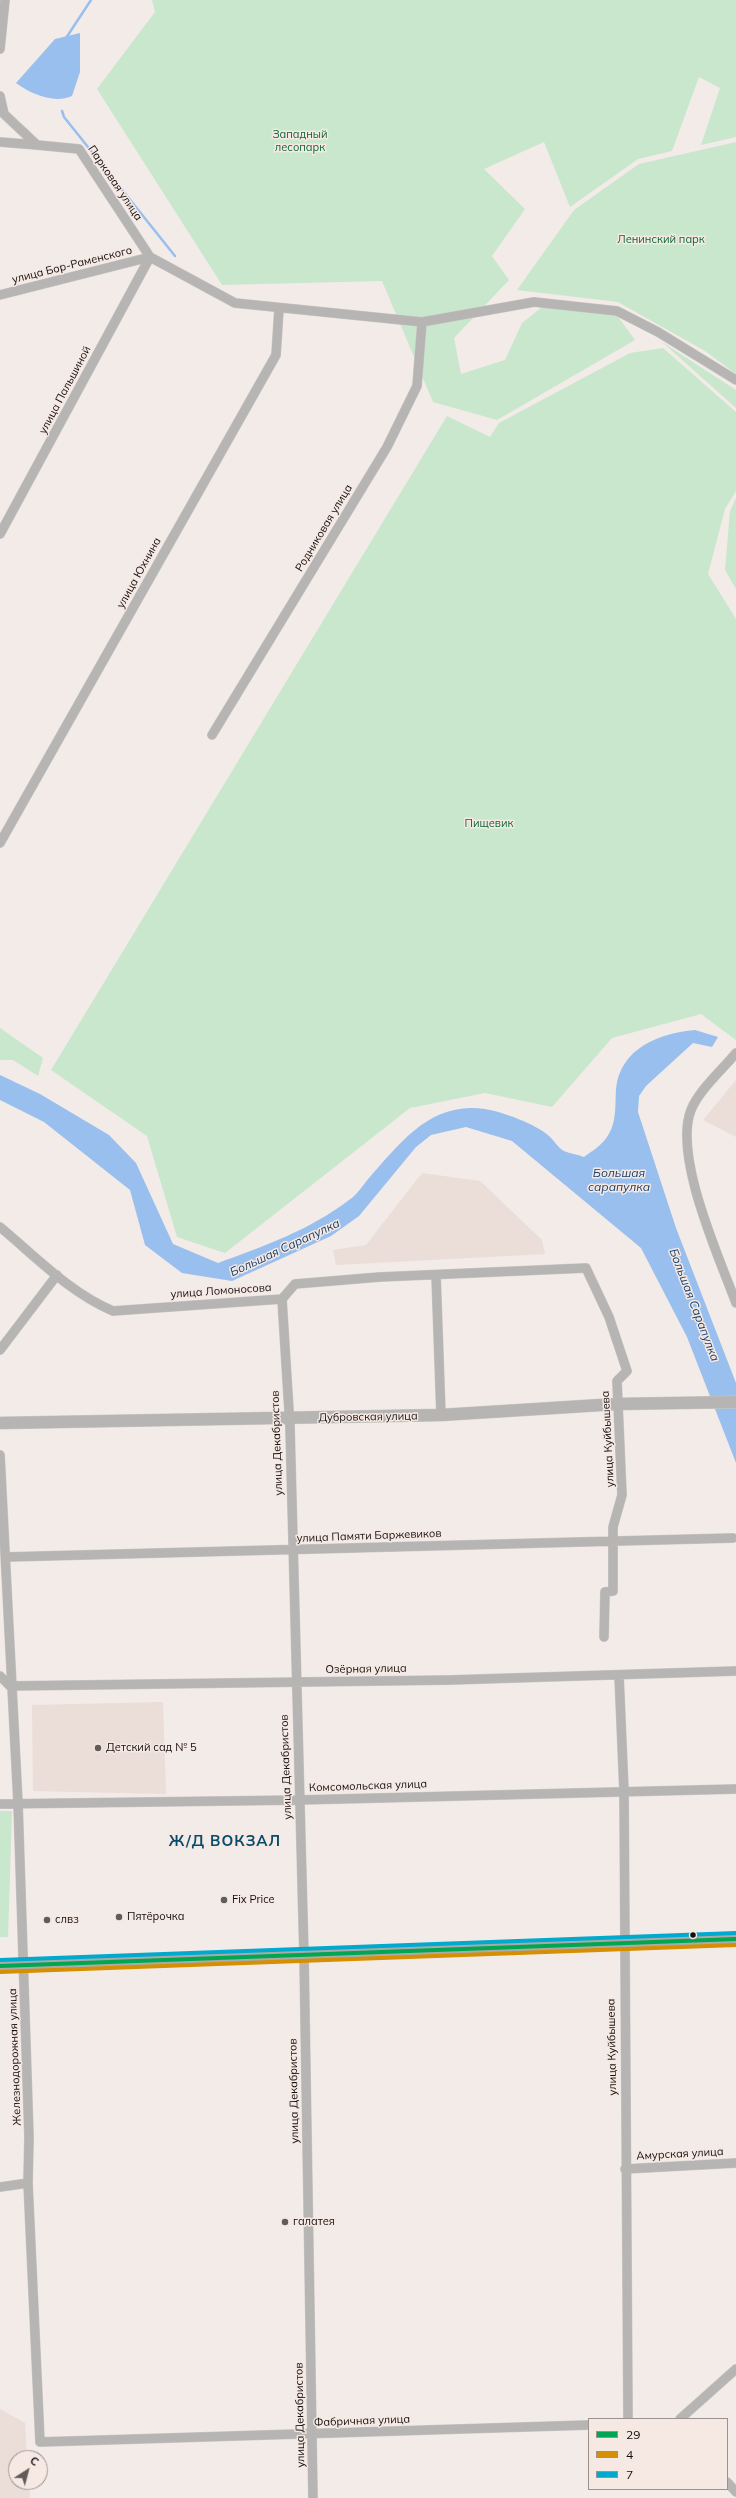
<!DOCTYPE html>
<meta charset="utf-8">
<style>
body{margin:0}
#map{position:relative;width:736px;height:2498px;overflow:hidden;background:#f2ebe8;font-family:Mulish,sans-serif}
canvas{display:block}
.legend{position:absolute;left:588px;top:2418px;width:140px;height:72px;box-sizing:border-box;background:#f6e9e4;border:1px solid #9b928e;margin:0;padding:5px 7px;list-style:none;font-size:12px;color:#130f0d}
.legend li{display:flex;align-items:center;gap:8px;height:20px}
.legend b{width:20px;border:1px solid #9b928e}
.north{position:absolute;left:8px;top:2450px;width:40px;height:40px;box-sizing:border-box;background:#f6e9e4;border:1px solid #9b928e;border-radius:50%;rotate:36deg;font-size:11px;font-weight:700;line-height:16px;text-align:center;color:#130f0d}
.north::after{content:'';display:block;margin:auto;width:14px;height:18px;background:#615c5a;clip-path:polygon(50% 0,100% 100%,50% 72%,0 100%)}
</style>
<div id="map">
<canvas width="736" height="2498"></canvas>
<ul class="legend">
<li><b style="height:5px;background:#00a651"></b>29</li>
<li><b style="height:5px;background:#d58f02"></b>4</li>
<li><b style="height:5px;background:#00a9ce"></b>7</li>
</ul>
<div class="north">С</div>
</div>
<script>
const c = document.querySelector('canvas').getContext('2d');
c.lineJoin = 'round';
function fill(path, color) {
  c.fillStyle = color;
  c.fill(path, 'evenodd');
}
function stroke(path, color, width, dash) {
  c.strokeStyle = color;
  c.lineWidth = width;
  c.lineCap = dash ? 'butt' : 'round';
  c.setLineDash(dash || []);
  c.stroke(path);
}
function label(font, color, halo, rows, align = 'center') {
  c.font = font + ' Mulish,sans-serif';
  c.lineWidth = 3;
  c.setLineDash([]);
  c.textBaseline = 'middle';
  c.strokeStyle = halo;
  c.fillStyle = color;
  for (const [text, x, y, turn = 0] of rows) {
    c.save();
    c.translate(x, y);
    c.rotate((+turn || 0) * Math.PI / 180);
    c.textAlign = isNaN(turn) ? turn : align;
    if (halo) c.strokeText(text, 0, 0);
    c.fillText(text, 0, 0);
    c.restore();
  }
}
fill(new Path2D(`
 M736,1080v57l-33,-17z
 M422,1173l58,8 62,59 3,14 -209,11 -3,-15 33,-5z
 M163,1702l3,92 -133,-3 -1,-86z
 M0,2409l25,14 2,35h-11v24h13l1,16h-30z`), '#ebddd7');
fill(new Path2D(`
 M152,0h584v137l-35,8 19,-57 -21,-11 -27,74 -34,8 -68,48 -26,-65 -60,27 41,40 -33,47 17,24 -55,58 7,36 44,-14 17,-37 20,-16 74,7 19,26 -138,80 -64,-18 -51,-121 -160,4 -125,-196 58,-77z
 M736,142v232l-31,-23 -87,-49 -101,-12 57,-80 65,-46z
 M662,342l74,48v18z
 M663,348l73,64v79l-11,18 -17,65 28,45v421l-35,-26 -89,24 -60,69 -67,-14 -75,15 -185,145 -48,-16 -30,-101 -96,-66 396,-654 43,21 9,-14 131,-70z
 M736,498v91l-11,-19 5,-59z
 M0,1028l43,30 -5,18 -25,-16h-13z
 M0,1811h12l-4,126h-8z`), '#c9e7cc');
fill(new Path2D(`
 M80,33v39l-8,24c-18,8 -41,-2 -56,-13l39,-44z
 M695,1030l23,7 -6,10 -19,-4 -47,43 -7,10 -1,16 38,116 60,155v80l-49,-126 -46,-89 -129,-107 -46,-14 -35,8 -15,12 -57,69 -28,20 -99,45 -50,-8 -37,-28 -15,-55 -86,-68 -44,-22v-25l40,19 69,41 27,28 37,81 45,19c46,-17 92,-33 131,-63 8,-5 14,-15 20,-22 32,-36 62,-77 116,-69 18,3 51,15 64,27 6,5 8,11 15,15 6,3 13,3 20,6 8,-6 17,-11 23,-20 10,-14 8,-32 9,-48 4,-41 44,-56 79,-59z`), '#98bfed');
stroke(new Path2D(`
 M66,38l25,-38
 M62,111l2,6 111,139`), '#98bfed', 2.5);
const minor = new Path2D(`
 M0,49l5,-49
 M0,96l4,18 33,31 42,4 71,108 85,46 187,19 112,-20 83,9 41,21 78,48
 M0,142l37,3
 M0,295l150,-38
 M0,534l150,-277
 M212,735l175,-288 30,-61 5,-64
 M0,843l276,-488 3,-46
 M736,1053c-14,17 -37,37 -45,57 -18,46 28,147 45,193
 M0,1227c35,29 70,66 113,84l169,-12 13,-15 85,-7 206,-9 23,49 18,54 -10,10 5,114 -9,32v64l-8,1 -1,45
 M436,1275l5,140
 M282,1299l8,128 14,529 9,542
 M0,1350l57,-75
 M0,1455l18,348 11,334 -1,46 12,259 549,-17
 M6,1557l727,-19
 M619,1675l5,116 4,628
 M0,1676l10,10 440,-6 286,-9
 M0,1804l299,-4 437,-11
 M625,2169l111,-6
 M0,2187l28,-4
 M680,2419l56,-50
 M727,2482l9,10`);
const tertiary = new Path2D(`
 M0,1423l441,-8 176,-11 119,-2`);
const secondary = new Path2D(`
 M0,1966l736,-27`);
stroke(minor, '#cdc9c6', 10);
stroke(tertiary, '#cdc9c6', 13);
stroke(secondary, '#cdc9c6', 14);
stroke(minor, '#b6b5b3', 9);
stroke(tertiary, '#b6b5b3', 12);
stroke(secondary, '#acaaa8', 13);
stroke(new Path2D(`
 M0,1966l736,-27`), '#00a651', 4);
stroke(new Path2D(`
 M0,1972l736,-27`), '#d58f02', 4);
stroke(new Path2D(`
 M0,1960l736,-27`), '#00a9ce', 4);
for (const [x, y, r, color] of [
 [98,1748,4,"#615c5a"],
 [224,1900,4,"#615c5a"],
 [119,1917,4,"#615c5a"],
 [47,1920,4,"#615c5a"],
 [693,1935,3.5,"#130f0d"],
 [285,2222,4,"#615c5a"]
]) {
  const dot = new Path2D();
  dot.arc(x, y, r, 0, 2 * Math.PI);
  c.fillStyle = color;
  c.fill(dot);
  stroke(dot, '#f6e9e4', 1.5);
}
label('11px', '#086834', '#f6e9e4', [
 ["Западный",300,135],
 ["лесопарк",300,148],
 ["Ленинский парк",661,240],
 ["Пищевик",489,824]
]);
label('11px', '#130f0d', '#f6e9e4', [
 ["Парковая улица",115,183,56],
 ["улица Бор-Раменского",72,265,-14],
 ["улица Пальшиной",65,390,-62],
 ["Родниковая улица",324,528,-59],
 ["улица Юхнина",139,573,-61],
 ["улица Ломоносова",221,1291,-4],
 ["Дубровская улица",368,1417,-1],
 ["улица Куйбышева",608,1439,-93],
 ["улица Декабристов",277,1443,-92],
 ["улица Памяти Баржевиков",369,1536,-2],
 ["Озёрная улица",366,1669,-1],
 ["улица Декабристов",286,1767,-92],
 ["Комсомольская улица",368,1786,-2],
 ["улица Куйбышева",612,2047,-91],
 ["Железнодорожная улица",15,2057,-92],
 ["улица Декабристов",294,2091,-91],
 ["Амурская улица",680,2154,-3],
 ["улица Декабристов",300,2415,-91],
 ["Фабричная улица",362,2421,-2]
]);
label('11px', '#130f0d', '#f6e9e4', [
 ["Детский сад № 5",106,1748],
 ["Fix Price",232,1900],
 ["Пятёрочка",127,1917],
 ["слвз",55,1920],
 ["галатея",293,2222]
], 'left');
label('italic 12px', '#163f6a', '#f6e9e4', [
 ["Большая",619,1173],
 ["сарапулка",619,1187],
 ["Большая Сарапулка",285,1248,-25],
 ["Большая Сарапулка",694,1305,69]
]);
c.letterSpacing = '1px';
label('bold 15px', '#094b6a', '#f6e9e4', [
 ["Ж/Д ВОКЗАЛ",225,1841]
]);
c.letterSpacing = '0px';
</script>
